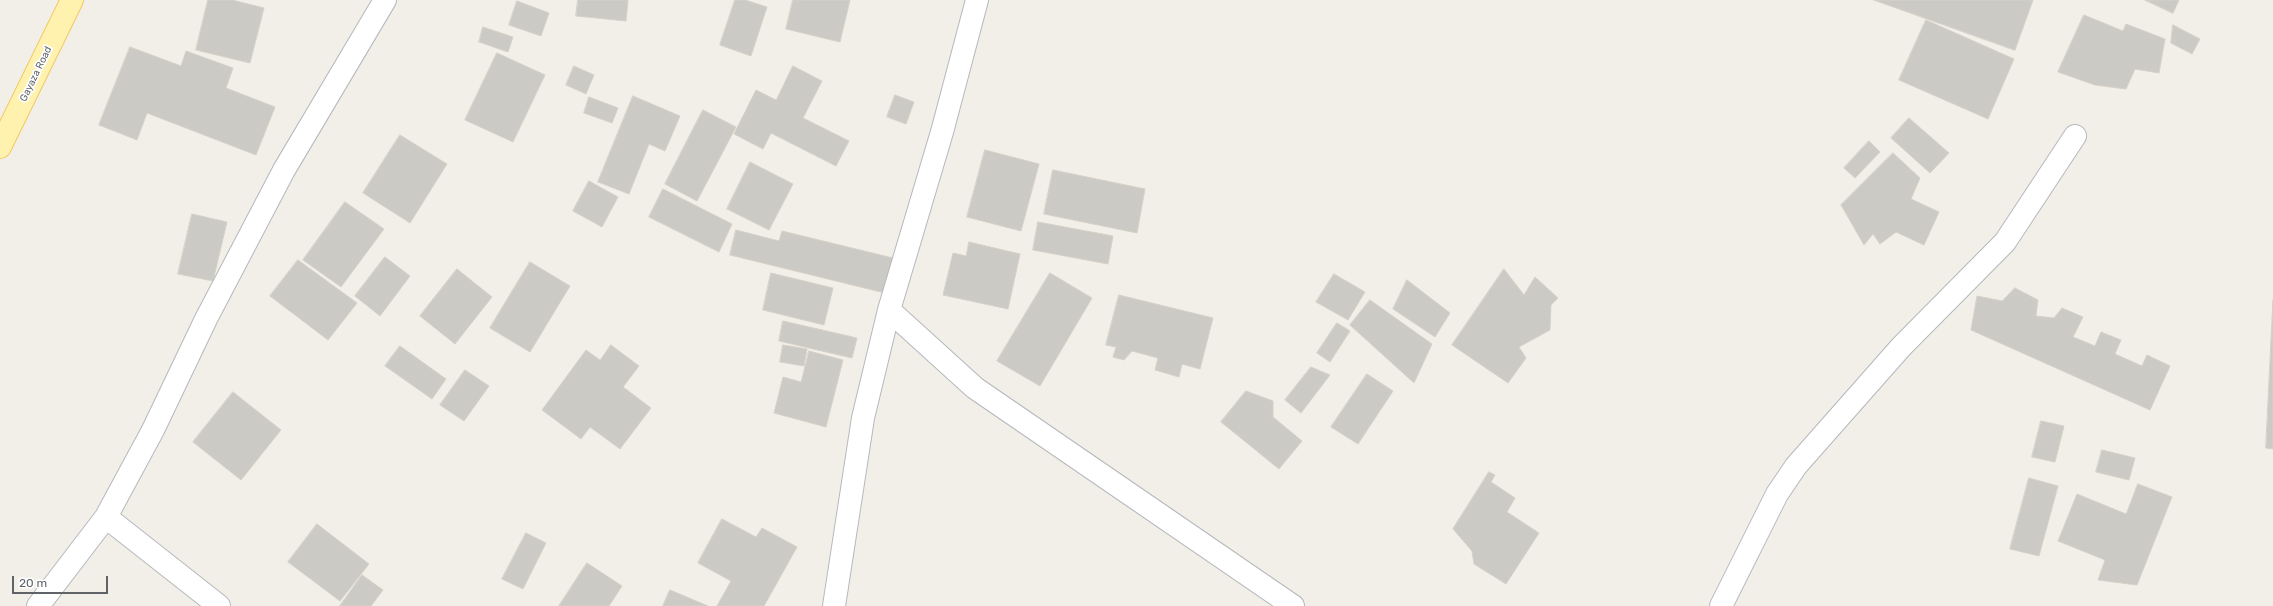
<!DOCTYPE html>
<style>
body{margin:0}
#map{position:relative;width:2273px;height:606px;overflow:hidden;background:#f1efe8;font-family:Rubik,sans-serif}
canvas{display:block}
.scale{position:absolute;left:12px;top:576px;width:96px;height:18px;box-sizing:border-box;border:2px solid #5f6368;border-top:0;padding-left:5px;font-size:12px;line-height:14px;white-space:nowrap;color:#5f6368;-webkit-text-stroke:3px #fff;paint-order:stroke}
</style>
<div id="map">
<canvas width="2273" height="606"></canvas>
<div class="scale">20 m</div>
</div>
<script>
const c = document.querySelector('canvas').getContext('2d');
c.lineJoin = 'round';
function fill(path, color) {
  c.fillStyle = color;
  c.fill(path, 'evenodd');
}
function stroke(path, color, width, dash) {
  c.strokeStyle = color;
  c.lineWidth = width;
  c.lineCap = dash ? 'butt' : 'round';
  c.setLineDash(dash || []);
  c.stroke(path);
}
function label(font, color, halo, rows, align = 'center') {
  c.font = font + ' Rubik,sans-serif';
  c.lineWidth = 3.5;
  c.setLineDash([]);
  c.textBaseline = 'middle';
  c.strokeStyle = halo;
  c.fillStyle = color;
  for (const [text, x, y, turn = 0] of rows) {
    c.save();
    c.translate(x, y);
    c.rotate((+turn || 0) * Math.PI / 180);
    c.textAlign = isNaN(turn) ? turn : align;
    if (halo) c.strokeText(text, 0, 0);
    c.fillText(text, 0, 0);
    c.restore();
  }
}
const building = new Path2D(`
 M208,0h24l32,8 -14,55 -54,-13z
 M578,0h50l-2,21 -50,-5z
 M735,0h10l22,7 -16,49 -31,-11z
 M793,0h57l-10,42 -54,-13z
 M1874,0h159l-18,50z
 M2145,0h34l-6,13z
 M517,1l32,12 -8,23 -32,-11z
 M2084,15l39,16 3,-7 39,15 -6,34 -24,-4 -9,20 -31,-4 -37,-13z
 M1926,20l88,39 -26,60 -89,-39z
 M2173,25l27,14 -8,15 -21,-11z
 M483,27l30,10 -5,15 -29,-10z
 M130,47l51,19 5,-15 47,17 -7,20 49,19 -19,48 -109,-42 -10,27 -38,-15z
 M497,53l48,22 -32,67 -48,-22z
 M574,66l20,9 -8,19 -20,-9z
 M793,66l29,15 -19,37 46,23 -13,25 -65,-33 -8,16 -29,-15 22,-44 20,10z
 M895,95l19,7 -8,22 -19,-7z
 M633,96l47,20 -15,35 -16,-7 -20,50 -31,-12z
 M589,97l29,11 -6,15 -28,-10z
 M703,110l33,17 -39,74 -32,-17z
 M1909,118l40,35 -19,20 -39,-35z
 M400,135l47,29 -37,59 -47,-30z
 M1869,141l11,11 -25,26 -11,-10z
 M985,150l54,14 -18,67 -54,-14z
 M1893,153l27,25 -9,21 28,13 -15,33 -28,-13 -16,12 -7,-10 -9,11 -23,-40z
 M750,162l43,22 -24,46 -42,-21z
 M1053,170l92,19 -8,44 -93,-19z
 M589,181l29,16 -16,30 -29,-16z
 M663,189l69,35 -13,28 -70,-35z
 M345,202l39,27 -43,58 -38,-27z
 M192,214l35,8 -14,59 -35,-7z
 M1038,222l75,14 -5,28 -75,-14z
 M736,230l43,11 3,-10 111,27 -8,35 -155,-38z
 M969,242l51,12 -12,55 -65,-14 10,-42 13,3z
 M385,257l25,19 -30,40 -25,-20z
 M298,260l59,43 -29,37 -58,-44z
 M530,262l40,24 -40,66 -40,-24z
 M457,269l35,28 -37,47 -35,-28z
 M1504,269l20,26 11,-18 23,21 -7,7 -1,25 -31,17 7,11 -18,25 -56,-38z
 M771,273l62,15 -9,37 -61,-15z
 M1050,273l42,25 -52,88 -43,-25z
 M1334,274l31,18 -17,28 -32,-18z
 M1407,280l43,33 -15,24 -42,-28z
 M2015,288l23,12 -2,16 18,2 8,-10 21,9 -10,20 22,9 6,-14 20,8 -6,14 27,12 5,-11 23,11 -20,44 -179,-80 6,-34 25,5z
 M1119,295l94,23 -13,51 -18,-5 -3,13 -24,-7 3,-12 -26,-7 -8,9 -11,-3 3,-10 -10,-2z
 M1370,300l62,44 -18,39 -64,-58z
 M2273,300v149l-7,-1z
 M783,321l74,17 -5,20 -73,-17z
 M1337,323l13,8 -20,31 -13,-9z
 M611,345l28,21 -16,21 28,21 -31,41 -30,-22 -9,12 -39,-29 44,-60 14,10z
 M783,345l24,4 -3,17 -24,-4z
 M400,346l46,33 -14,20 -47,-33z
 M809,351l34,9 -17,67 -52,-14 9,-36 18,5z
 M1311,367l19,8 -29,38 -16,-13z
 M465,370l24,16 -25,35 -24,-16z
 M1367,374l26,17 -35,53 -27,-17z
 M1246,391l27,10v16l29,24 -23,28 -58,-47z
 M233,392l48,38 -40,50 -48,-38z
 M2041,421l23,5 -9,36 -23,-5z
 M2102,450l33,8 -6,22 -33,-8z
 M1489,472l6,3 -4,7 24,16 -8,14 32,21 -33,51 -32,-20 -2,-13 -19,-22z
 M2029,478l29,8 -19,70 -29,-7z
 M2138,484l34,13 -35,88 -39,-5 7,-20 -47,-19 19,-47 49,20z
 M722,519l34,18 6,-9 35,19 -33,59h-47l14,-25 -33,-18z
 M317,524l52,40 -29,37 -52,-39z
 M526,533l20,10 -23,46 -21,-10z
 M587,563l35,23 -13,20h-50z
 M362,575l21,15 -12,16h-31z
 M670,590l38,16h-45z`);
fill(building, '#cccac5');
stroke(building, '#d6d1c6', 1);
const street = new Path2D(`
 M889,310l86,78 318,218
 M106,517l113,89
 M38,606l68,-89 47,-87 53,-111 78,-149 101,-170
 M834,606l29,-188 26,-108 53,-178 35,-132
 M1721,606l56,-112 19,-28 105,-119 104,-105 70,-106`);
const primary = new Path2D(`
 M0,147l72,-147`);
stroke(street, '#b5b8bc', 24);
stroke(primary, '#f2c960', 24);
stroke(street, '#fff', 22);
stroke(primary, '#fff2af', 22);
label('10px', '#5f6368', '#fff', [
 ["Gayaza Road",36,74,-64]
]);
</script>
